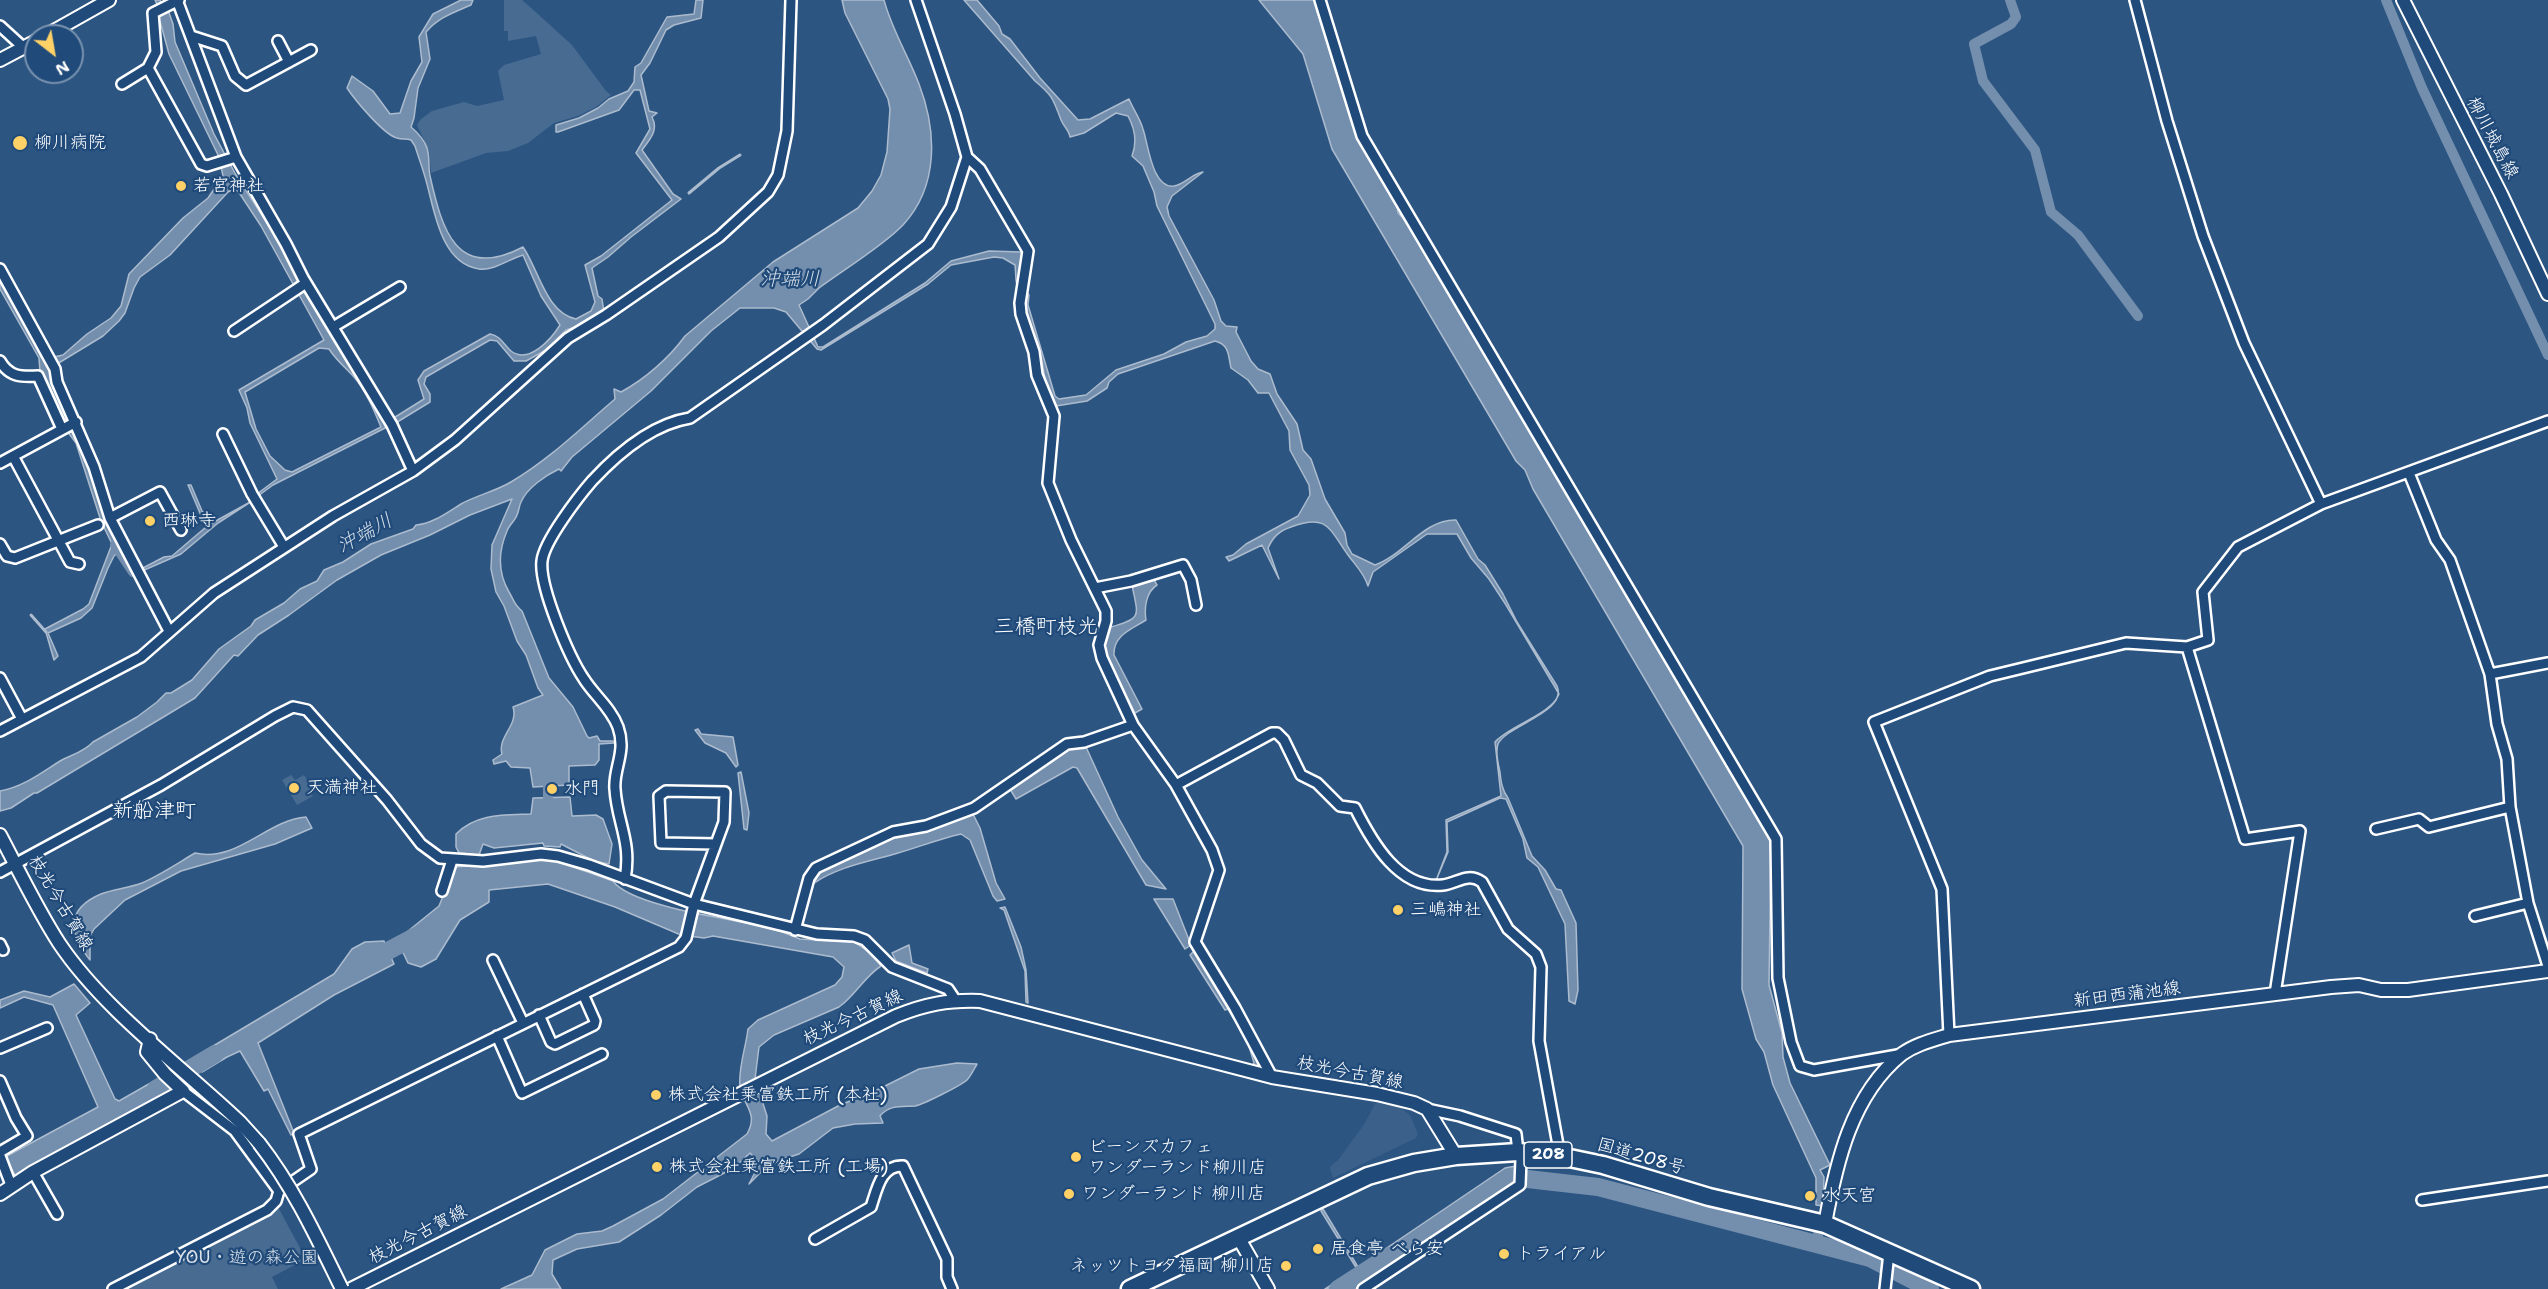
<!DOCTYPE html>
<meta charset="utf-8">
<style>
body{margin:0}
#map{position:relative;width:2548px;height:1289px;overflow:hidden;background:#2c5582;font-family:"Shantell Sans",sans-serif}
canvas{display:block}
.north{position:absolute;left:24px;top:24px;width:60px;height:60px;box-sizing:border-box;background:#1f4a7a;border:2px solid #7992af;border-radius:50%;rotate:149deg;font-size:16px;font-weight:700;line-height:24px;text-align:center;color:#fff}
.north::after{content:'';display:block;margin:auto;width:21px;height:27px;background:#ffd166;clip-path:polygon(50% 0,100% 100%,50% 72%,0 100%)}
</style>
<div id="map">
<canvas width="2548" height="1289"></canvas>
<div class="north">N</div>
</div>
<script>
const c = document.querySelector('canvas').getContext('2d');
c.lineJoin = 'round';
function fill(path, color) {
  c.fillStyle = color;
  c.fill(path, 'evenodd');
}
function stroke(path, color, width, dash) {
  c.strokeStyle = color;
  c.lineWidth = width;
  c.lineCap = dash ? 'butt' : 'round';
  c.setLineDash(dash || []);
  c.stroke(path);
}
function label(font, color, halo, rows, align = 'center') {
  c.font = font + ' "Shantell Sans","Klee One",sans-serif';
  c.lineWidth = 4.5;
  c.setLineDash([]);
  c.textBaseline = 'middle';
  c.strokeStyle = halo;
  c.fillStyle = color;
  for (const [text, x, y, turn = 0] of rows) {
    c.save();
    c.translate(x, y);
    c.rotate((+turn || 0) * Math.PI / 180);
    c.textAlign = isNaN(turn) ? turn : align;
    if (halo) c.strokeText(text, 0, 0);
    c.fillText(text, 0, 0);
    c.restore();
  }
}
fill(new Path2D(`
 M1377,1100l19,4 14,11 8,19 -2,4 -83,40 -3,-11 9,-8 26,-36z`), '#3b618b');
fill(new Path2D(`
 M504,0h18l7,6 43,39 34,46 5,4 -15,12 -18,9 -24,7 -26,20 -20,8 -22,2 -55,20 -2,-22 -12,-26 4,-6 11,-8 32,-9 13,4 27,-6 -6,-29 6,-6 37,-11 -5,-18 -28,5v-10h-4z
 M291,775l4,5 9,-5 9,14 -3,1 3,6 -16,9 -15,-25z
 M278,1207l28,52 -34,18 6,12h-155z`), '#486b92');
const water = new Path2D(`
 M155,0h5l5,10h3l5,14 2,18 39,92 22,41 46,71 19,34 2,9 4,2 82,135 -116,59 -15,11 -1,-2 20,-15 -27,-56 -3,-15 -8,-18 85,-50 -63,-114 -23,-35 -5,-2 -5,3 -58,63 -30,22 -6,11 -9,25 -6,8 -16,15 -46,28 -3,-7 9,-2 24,-21 24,-16 10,-12 8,-32 54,-56 25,-20 15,-22 -4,-19 -50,-103 -9,-33h-5l-1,-4 7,-4zM319,348l10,1c7,11 16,18 25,28 12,14 20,33 27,50l-89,45 -7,-2 -15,-14 -14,-27 -11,-37z
 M461,0h12l-2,5c-18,8 -32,12 -45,27l4,27 -12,29 -4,30 -3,9c7,6 13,12 16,21 3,9 1,19 3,28 12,53 26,106 93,71 16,23 23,66 53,72l15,-8 4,-9 -10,-37 16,-9 71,-56 -36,-47 14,-24 -10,-39h-6l-15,20 -61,22h-2v-7l23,-7 19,-10 11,-9 19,-8 6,-9 1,-15 6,-4 26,-46 27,-3 2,-14h7l-2,18 -27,7 -8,5 -16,33 -9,12 8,36 8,2 -5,4c7,13 -2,22 -10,33l31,44 8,5 -50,38 -23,20 -16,11 6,28 4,3 2,13 -19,12 -19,6 -20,20 -20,11h-12l-17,-20 -7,-1 -64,37 -2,7 6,10v8l-36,22 -2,-5 32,-20 -6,-19 6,-9 66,-37c11,2 13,10 21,17 18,14 41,-13 49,-26l-19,-29 -18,-41c-14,4 -29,16 -44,14 -40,-6 -45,-63 -54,-92 -3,-11 -7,-21 -10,-31l-4,-6c-5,-2 -9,0 -14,-2 -13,-3 -42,-38 -50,-50l5,-12 21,15 17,23 10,-1 11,-32 11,-19 -3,-25 14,-23z
 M842,0h42c8,30 24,55 35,84 18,47 20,102 -16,141 -20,21 -60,45 -84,63l-11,11 -9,6 19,42h5l102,-64 26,-22 38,-10 32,1 1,14 -4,18 11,11 -1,10 27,91 4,3 27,-4 30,-25 48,-16 22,-12 21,-6 8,-7v-5l-58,-118 -3,-14 -11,-26 -11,-10c5,-13 3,-27 -4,-40l-12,-3 -32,20 -14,4c-1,-7 -6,-10 -9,-17 -8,-21 -8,-24 -26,-39l-71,-81h13l22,26 3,8 8,5 30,39 38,42 12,-1 39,-20c4,10 11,19 14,30 5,14 9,60 31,57 11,-2 19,-13 29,-14l-31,24 -5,11 2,9 45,84 7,21 5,5 11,1 -1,5 15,29 7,8 12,5 7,20 20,30 6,26 8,9 14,40 20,34 2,12 5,9 23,11c29,-10 49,-46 81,-45l22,39 7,6 18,29 14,28 40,64c11,26 -50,39 -59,58 -3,8 0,19 2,28 1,10 2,18 8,26l24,58 13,14 11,19 5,1 15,33 2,67 -3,14 -6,-3 -4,-77 -27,-57 -11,-9 -4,-19 -17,-40 -6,-1 -53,24 1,30 -13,31 12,-31 -1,-32 55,-24 -6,-54c15,-17 56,-27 64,-48l-53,-89 -17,-26 -18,-21 -14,-24h-30l-54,38 -5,14c-4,-13 -12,-20 -20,-31 -19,-26 -20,-42 -57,-28 -12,4 -18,10 -23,21l11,31 -17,-34 -33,16 -3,-4 7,-2 13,-11 52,-28 12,-21 -1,-10 -19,-35 -1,-19 -20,-38h-11l-10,-13 -17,-12c-3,-12 -1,-23 -16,-27l-97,33 -9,8 -2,6 -20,13 -31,5 -8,-11 -7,-39 -17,-49 2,-8c-13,-18 -9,-14 -11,-34l-12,-7 -9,-1 -43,8 -23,19 -107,66 -4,-1 -31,-37 -12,-4h-34l-29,23 -60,60 -79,66 -11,14 -2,-2c-13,6 -32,19 -38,33 -2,4 -2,9 -4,13 -2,6 -8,10 -10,16 -9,21 -9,42 2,61 5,8 5,13 13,19l27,67 24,29 14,29 2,2 8,-2 3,5h13l1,2 -15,1v16l-4,5 -26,1v19l-36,2 -3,-19 -19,-1 -5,-6 -12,3 -1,-4 9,-6c-5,-17 17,-29 11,-47l30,-12 -5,-7 -12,-33 -9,-14 -13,-35 -8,-14 -5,-23 1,-24 20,-46 -42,16 -40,20 -49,20 -44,25 -48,35 -31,20 -20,21 -4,-1 -39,43 -158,95h-3l-23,15 -11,3v-20c23,-4 41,-18 60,-30 11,-6 24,-9 33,-19l44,-25 20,-15 9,-9h5l21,-13 27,-31 32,-23 4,-6 29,-17 16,-14 17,-8 7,-11 19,-8 28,-18 42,-15 3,-4c16,-1 32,-13 45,-21 14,-8 35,-13 50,-22 39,-23 70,-54 104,-83l-1,-10 7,3c24,-13 48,-34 64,-56l88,-74 85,-54 14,-17 9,-16 6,-23 3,-43 -2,-10 -43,-86z
 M1259,0h56l2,11 40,125 40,68 1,9 8,8 136,227 3,11 14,17 212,362 -2,147 13,48 1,24 7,26 40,82 -10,5 4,7 -1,29 -7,-1v-27l-43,-93 -9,-33 -8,-13 -14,-50 1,-143 -210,-357 -8,-19 -9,-9 -184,-312 -29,-95z
 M0,277l51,91 18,53 17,36 36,92 -8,7 -6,12 -16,40 -11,10 -33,15 10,23 -4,4 -9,-31 38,-20 6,-5 23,-60 -11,-23 -25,-78 -15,-20 -21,-51 -1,-14 -39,-69z
 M188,485h3l11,26 10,12 40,-22 -34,22 -37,31 -39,17 -1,-2 23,-12 8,-1 34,-29z
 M1154,580l3,5c-11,7 -13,23 -11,35 -14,9 -33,15 -32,35l28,54 -7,4 -28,-55 -2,-12 6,-19c32,-9 27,-11 21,-42z
 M698,729l3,5 32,3 5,28 -2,2 -10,-14 -21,-10 -10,-13z
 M1070,747h16l32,70 24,43 24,29 -20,-4 -69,-117 -4,-1 -57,32 -6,-10z
 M741,772l8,41 -2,17 -3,-1 -6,-56z
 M570,797l2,19 24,-1 7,4 9,25 -3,20 -15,-3 -33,-17 -1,3 -16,-1 -1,-3 -49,5 -11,-4 -4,11 -20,-2 -3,-6v-13c20,-21 49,-19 75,-20l2,-16z
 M972,812l8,16 16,55 9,16 -8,2 -4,-5 -23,-56 -9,-6c-22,5 -42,13 -63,19 -30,9 -58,13 -84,30l7,-13 65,-32 39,-6z
 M306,817l6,11 -37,16 -94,27 -56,29 -31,29 -4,7v24c-21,-26 -25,-51 11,-66 13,-5 28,-6 41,-11 18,-8 36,-20 53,-30 42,10 72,-33 111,-36z
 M545,859l17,4 51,18c17,24 109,37 139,43l8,-1 40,16 54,3 18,12 9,12c-17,11 -26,30 -42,41l-65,28 -15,12 -4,32 12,37 -1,18 6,7 68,-36 35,-14 44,-22 38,-6 20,1c-3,5 -6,12 -10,16 -5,5 -45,25 -52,26 -12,1 -25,-2 -35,10l3,7 -28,1 -22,4 -34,26 -19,6 -17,10 -14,14 11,-21 -10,-10 -16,15 -37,19 -36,28 -42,27 -42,7 -24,11 -1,14 9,15h-60l31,-14 13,-25 32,-16 25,-3 11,-5 50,-27 84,-65c12,-21 -4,-28 -7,-48 -2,-18 6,-39 8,-57l10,-9 77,-35 7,-8 2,-10 -11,-10 -120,-21 -9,2 -23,-3 -66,-28 -67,-23 -59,6v12l-29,18 -24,39 -15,8 -13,-4 -11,-23 42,-34 16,-39z
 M1154,899h19l18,46 -6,4z
 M1005,907l16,40 5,23 2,33 -2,-1 -1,-31 -21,-61 -4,-2z
 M384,941l10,23 -60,31 -76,48 36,90 -3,2 -23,-46 -4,2 -24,-40 -13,6 -25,15 -14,-11 146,-87 18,-25 13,-7z
 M909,945l3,18 16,6 -1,4 -31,-12 -4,-8z
 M1194,951c19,26 64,87 64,119l-6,-4 2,-3 -6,-20 -20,-34 -3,1 -35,-55z
 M74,984l16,19 -14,12 39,84 4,2 42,-24 11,12 -157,86 -10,-18 93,-50 -45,-102 -29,-8 -24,11v-8l24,-9 26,6z
 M1516,1166v18l-142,91 -8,-13 139,-94z
 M1323,1209l35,58 3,-1 8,14 -15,9h-29l32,-20 -36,-58z`);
fill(water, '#748fad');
stroke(water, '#acbcce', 1.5);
stroke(new Path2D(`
 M689,193l30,-25 21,-13
 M31,615l15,17`), '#acbcce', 3);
stroke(new Path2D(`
 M2010,0l6,17 -5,7 -37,20 9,37 52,69 16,62 27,23 60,81
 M2386,0l36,88 126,267
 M115,545l18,27
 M548,810v-38
 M1818,1243v-9`), '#748fad', 10);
stroke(new Path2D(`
 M367,962l53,-28
 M156,1089l59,-35
 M1503,1182l7,-5 88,10 272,71 60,31
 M1338,1289l51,-33`), '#748fad', 18);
const street = new Path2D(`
 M177,0l59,157 50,87 17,34 89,147 21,46
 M1320,0l42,136 414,703 2,139 13,64 9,24 14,4 89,-16
 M2135,0l32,121 36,115 41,107 77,161
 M0,26l23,21
 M191,36l31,10 13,30 11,9 65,-35
 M278,41l11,21
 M148,68l53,96 6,2 29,-9
 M122,84l26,-16 8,-16 -3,-39 26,-13
 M967,157l13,12 48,82 -8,52 1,11 13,38 3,23 17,41 -6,67 23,57 35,71v10l-7,24 3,13 31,67 43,60 36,65 7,20 -24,72 40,66 37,69
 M0,269l55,100 2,13 37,85 16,51 59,113
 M333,327l67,-40
 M234,331l72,-48
 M0,361c9,16 21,16 38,15l24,53
 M223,434l29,60 32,53
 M13,456l57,106 9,2
 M0,463l76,-41
 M2409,473l27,67 14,20 40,114 7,50 10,35 3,48 18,96 20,63
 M110,518l50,-26 21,38
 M0,544l7,12 8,2 83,-33
 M1095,588l36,-7 52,-16 8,15 5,25
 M2187,647l58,192 55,-8 -25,163
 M2490,674l58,-11
 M0,678l22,41
 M0,731l141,-74 73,-64 119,-77 80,-45 42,-31 113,-102 38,-23 113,-78 49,-45 10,-17 9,-44 4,-131
 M1176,785l96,-52h5l7,7 17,35 16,8 23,23 15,2c17,34 44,82 88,77 15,-2 24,-13 39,-3l26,47 28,25 5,13 -2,74 21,115
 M2376,829l43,-10 10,8 81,-20
 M0,872l161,-87 114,-69 18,-9 14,3 80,90 34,44 19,14 43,3 58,-7 17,2 31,9 105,39 123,30 37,2 11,4 27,27 56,22 8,12
 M625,879c7,-38 -8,-56 -10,-90 -2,-20 12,-37 3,-62 -7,-19 -24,-32 -34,-48 -15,-22 -45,-93 -42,-118 2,-20 37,-65 50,-80 26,-28 60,-57 98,-63l133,-93 105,-81 23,-37 16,-50 -12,-43 -39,-114
 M442,891l10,-31
 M2475,916l53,-13
 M795,930l14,-52 7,-10 77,-36 33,-6 48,-18 93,-64 17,-2 49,-17
 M0,944l3,6
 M493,960l30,63
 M539,1015l12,27 4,2 39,-19 1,-4 -12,-27
 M1949,1035l-7,-146 -68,-167 116,-46 136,-33 61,4 21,-7 -5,-48 35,-45 83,-43 227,-83
 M497,1036l25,57 80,-39
 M0,1048l47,-20
 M0,1081l16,37 11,18 -27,16
 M183,1091l52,40 44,60
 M0,1156l11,29
 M33,1172l24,42
 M2422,1200l126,-19
 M815,1239l56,-32c6,-18 10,-42 32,-41l44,93v18l5,12
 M113,1289l154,-79 9,-9 3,-10 32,-22 -12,-35 380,-187 7,-9 8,-34 30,-82 1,-30 -59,-1 -7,5 2,47 55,1
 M1363,1289l157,-104 1,-26 -3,-7 -2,-18 -56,-18 -33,-7
 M1885,1289l4,-36`);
const secondary = new Path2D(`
 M2403,0l98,194 47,100
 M45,36l64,-36
 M0,60l36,-19
 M0,835c19,36 37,74 59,108 44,66 123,124 181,179l19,21
 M0,1194l33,-22 150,-81 -18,-17 -18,-22 3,-13
 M1825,1224c11,-60 26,-129 77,-170 14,-10 31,-14 47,-19l382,-48 28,-2 22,5h27l140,-19
 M1238,1237l30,52
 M351,1289l545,-273c30,-12 51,-16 84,-15l292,76 105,17 37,9 13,6 29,47`);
const highway = new Path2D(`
 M1130,1289l238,-113 46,-13 42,-7 62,-4 42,4 43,9 106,32 116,27 146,65`);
stroke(street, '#fff', 14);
stroke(secondary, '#fff', 16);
stroke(highway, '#fff', 21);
stroke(street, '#1f4a7a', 9);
stroke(secondary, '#1f4a7a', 12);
stroke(highway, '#1f4a7a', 16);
const secondaryBridge = new Path2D(`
 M259,1143c35,45 58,95 83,146`);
stroke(secondaryBridge, '#fff', 16, []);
stroke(secondaryBridge, '#1f4a7a', 12);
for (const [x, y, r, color] of [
 [20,143,8,"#ffd166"],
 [181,186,6,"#ffd166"],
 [150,521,6,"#ffd166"],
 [294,788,6,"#ffd166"],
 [552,789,6,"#ffd166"],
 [1398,910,6,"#ffd166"],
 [656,1095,6,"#ffd166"],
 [1076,1157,6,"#ffd166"],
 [657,1167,6,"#ffd166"],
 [1069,1194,6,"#ffd166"],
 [1810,1196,6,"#ffd166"],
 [1318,1249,6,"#ffd166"],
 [1504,1254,6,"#ffd166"],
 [1286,1266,6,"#ffd166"]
]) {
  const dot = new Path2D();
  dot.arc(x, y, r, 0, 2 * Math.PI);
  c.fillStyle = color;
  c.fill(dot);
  stroke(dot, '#1f4a7a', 2);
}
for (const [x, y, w] of [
 [1548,1155,48]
]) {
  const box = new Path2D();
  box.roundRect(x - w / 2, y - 13, w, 26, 4.5);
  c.fillStyle = '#1f4a7a';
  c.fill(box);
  stroke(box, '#fff', 1.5);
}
label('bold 16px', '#fff', null, [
 ["208",1548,1155]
]);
label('18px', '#fff', '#1f4a7a', [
 ["柳川城島線",2492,138,62],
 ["枝光今古賀線",60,903,59],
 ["新田西蒲池線",2127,995,-7],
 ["枝光今古賀線",853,1018,-25],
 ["枝光今古賀線",1350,1073,11],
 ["国道208号",1641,1157,16],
 ["枝光今古賀線",418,1235,-27]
]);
label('18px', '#fff', '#1f4a7a', [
 ["柳川病院",34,143],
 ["若宮神社",193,186],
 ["西琳寺",162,521],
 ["天満神社",306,788],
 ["水門",564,789],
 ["三嶋神社",1410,910],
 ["株式会社乗富鉄工所 (本社)",668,1095],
 ["ビーンズカフェ",1088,1147],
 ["ワンダーランド柳川店",1088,1168],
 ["株式会社乗富鉄工所 (工場)",669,1167],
 ["ワンダーランド 柳川店",1081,1194],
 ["水天宮",1822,1196],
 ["居食亭 べら安",1330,1249],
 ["トライアル",1516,1254],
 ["ネッツトヨタ福岡 柳川店",1274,1266,"right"]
], 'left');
label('18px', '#dae1e9', '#1f4a7a', [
 ["YOU・遊の森公園",247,1258]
]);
label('italic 20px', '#d5dde6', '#1f4a7a', [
 ["沖端川",790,280],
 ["沖端川",365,534,-29]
]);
label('21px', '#fff', '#1f4a7a', [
 ["三橋町枝光",1046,628],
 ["新船津町",154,812]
]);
</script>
